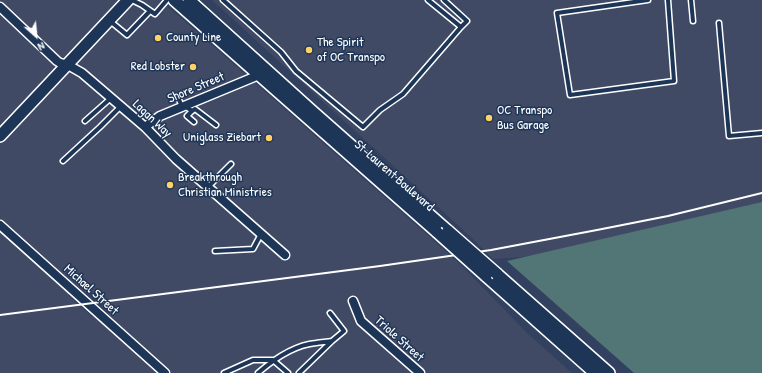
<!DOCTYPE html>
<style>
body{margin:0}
#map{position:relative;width:762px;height:373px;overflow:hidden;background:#32415f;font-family:"Patrick Hand",sans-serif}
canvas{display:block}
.north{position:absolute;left:16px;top:16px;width:40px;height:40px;-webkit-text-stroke:3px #1d3557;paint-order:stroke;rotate:153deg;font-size:11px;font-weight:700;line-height:16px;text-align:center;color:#fff}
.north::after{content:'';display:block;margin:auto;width:14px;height:18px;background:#fff;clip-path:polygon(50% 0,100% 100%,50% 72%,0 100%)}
</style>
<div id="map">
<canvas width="762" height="373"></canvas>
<div class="north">N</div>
</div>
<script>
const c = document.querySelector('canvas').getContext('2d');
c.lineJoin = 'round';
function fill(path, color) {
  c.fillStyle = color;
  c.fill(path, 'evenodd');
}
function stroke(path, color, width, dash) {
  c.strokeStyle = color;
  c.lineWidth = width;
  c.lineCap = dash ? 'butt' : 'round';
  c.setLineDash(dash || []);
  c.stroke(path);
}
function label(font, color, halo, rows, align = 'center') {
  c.font = font + ' "Patrick Hand",sans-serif';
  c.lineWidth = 3;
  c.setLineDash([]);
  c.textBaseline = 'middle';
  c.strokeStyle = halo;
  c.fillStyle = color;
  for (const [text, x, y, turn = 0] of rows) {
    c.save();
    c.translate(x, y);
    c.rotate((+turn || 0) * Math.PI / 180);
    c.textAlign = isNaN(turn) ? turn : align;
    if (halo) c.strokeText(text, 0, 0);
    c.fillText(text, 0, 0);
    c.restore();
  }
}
fill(new Path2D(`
 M0,0h160l85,74 195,172 23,21 65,67 44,39h-572zM88,292l22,22 -18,3 -24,-22z
 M212,0h550v208l-214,47 -55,4 -20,-20z`), '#414a65');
fill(new Path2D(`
 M762,202v171h-128l-127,-112z`), '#527576');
const lane = new Path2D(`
 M132,0l10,5 13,9 12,-14
 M223,0l58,52 15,19 67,56 17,-17 23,-16 58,-67 -33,-27
 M444,0l23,21 -6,6
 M648,0l-91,13 13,82 104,-14 -6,-81
 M691,0l2,21
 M110,21l17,14 23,-24
 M719,23l10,113 33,-3
 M178,97l4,10
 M185,106l7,5 3,-2 21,16
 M192,111l-5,5 7,6
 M85,121l26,-23
 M63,161l37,-34 21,-21
 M208,187l23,-23
 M215,251l38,-2 8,-15
 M330,313l14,18 -12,10
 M224,373l29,-13h20l15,13
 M258,373c16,-14 36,-28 58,-30 5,-1 10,-1 16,-2l-33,32`);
const street = new Path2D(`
 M0,7l57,54 3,2 8,2 14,8 63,54 31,32 109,96
 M145,127l15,-11 99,-41
 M0,225l165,148
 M353,301l8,20 59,52`);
const secondary = new Path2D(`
 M174,0l263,232
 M189,0l123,111 136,120
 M0,136l128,-136
 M497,274l112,99
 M486,276l109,97`);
stroke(lane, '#fff', 7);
stroke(street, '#fff', 11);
stroke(secondary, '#fff', 14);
stroke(lane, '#1d3557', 4);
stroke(street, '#1d3557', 8);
stroke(secondary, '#1d3557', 11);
stroke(new Path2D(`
 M0,315l380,-49 111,-16 106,-20 71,-14 94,-23`), '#fff', 2);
const secondaryBridge = new Path2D(`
 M448,231l49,43
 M437,232l49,44`);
stroke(secondaryBridge, '#fff', 14, []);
stroke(secondaryBridge, '#1d3557', 11);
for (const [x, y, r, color] of [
 [158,38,4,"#ffd166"],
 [309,50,4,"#ffd166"],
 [193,67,4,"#ffd166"],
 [489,118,4,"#ffd166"],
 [269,138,4,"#ffd166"],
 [170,185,4,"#ffd166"]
]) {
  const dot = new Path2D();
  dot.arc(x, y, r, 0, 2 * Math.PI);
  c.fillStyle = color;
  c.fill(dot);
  stroke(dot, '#1d3557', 1.5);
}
label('13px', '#fff', '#1d3557', [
 ["County Line",166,38],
 ["The Spirit",317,43],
 ["of OC Transpo",317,58],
 ["Red Lobster",185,67,"right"],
 ["OC Transpo",497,111],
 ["Bus Garage",497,126],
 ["Uniglass Ziebart",261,138,"right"],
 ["Breakthrough",178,178],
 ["Christian Ministries",178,193]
], 'left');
label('13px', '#fff', '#1d3557', [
 ["Shore Street",196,88,-23],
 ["Lagan Way",152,119,43],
 ["St-Laurent Boulevard",394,176,41],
 ["Michael Street",91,290,42],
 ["Triole Street",399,339,42]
]);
</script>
